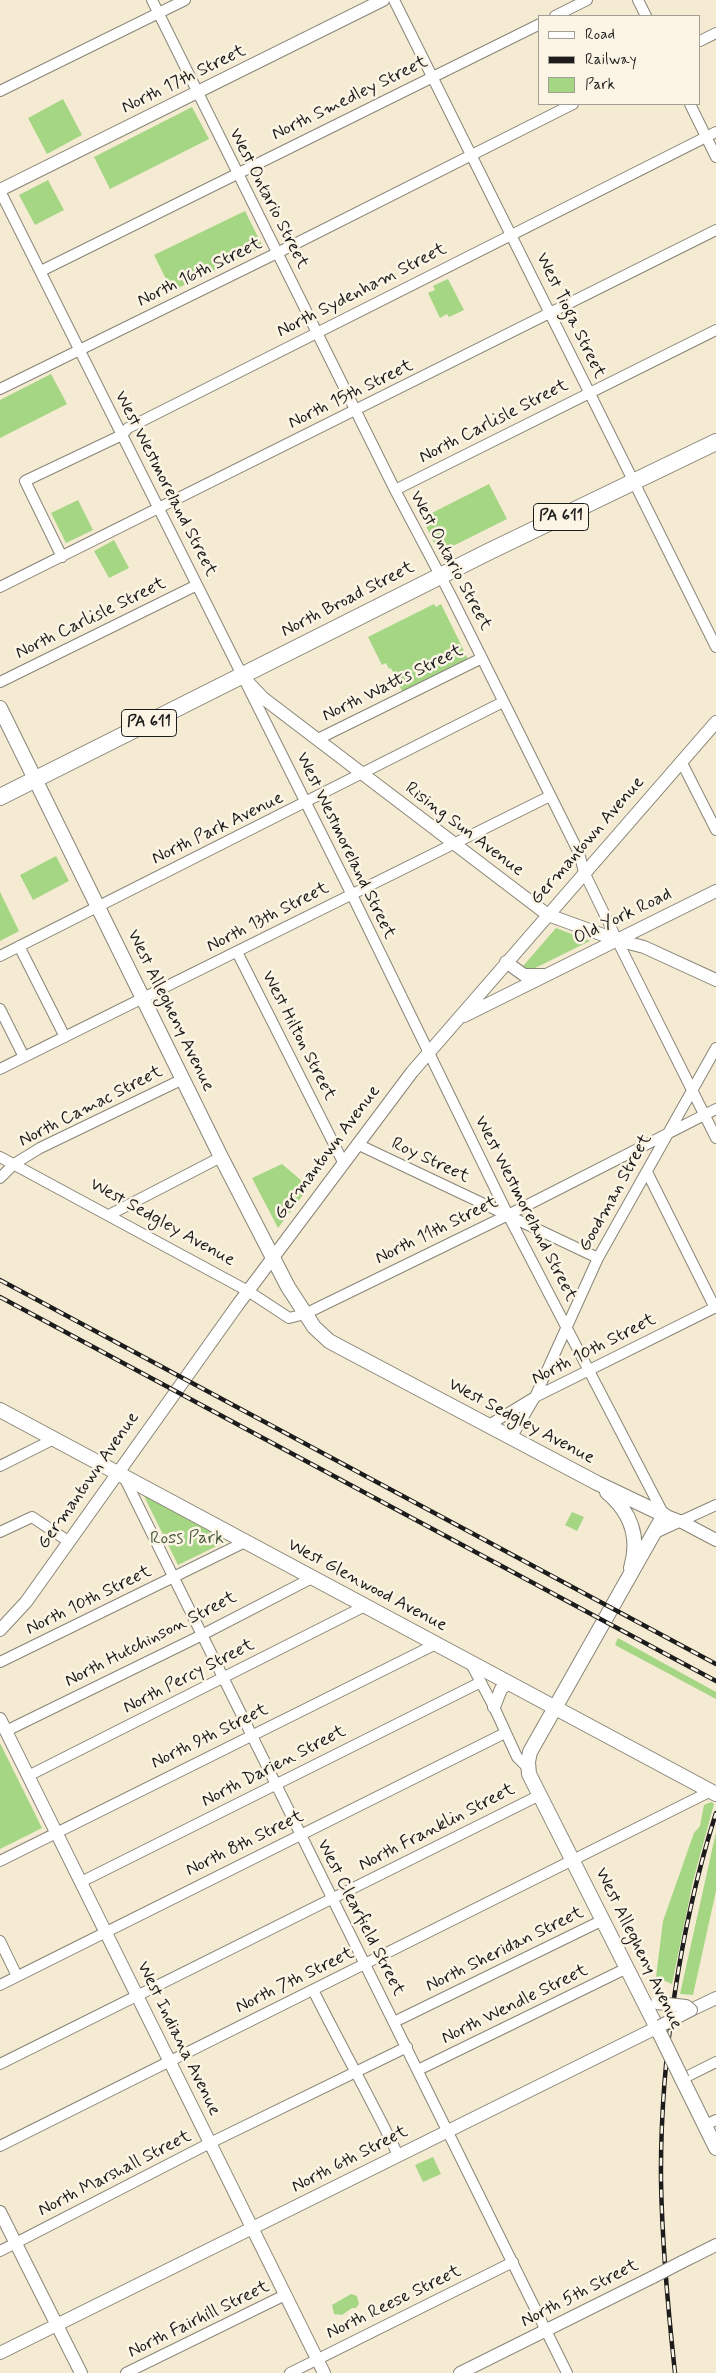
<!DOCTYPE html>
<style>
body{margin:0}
#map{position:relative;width:716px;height:2373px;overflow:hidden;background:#f5ebd2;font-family:Mynerve,sans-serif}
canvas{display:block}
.legend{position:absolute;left:538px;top:15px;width:162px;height:90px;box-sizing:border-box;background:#fcf5e5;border:1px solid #a29e95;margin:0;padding:6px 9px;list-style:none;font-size:15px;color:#1c1c1c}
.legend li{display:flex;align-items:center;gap:10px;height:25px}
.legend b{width:25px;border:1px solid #a29e95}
</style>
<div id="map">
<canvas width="716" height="2373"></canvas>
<ul class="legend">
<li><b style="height:6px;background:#fff"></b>Road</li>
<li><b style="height:6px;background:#1c1c1c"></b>Railway</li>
<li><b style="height:14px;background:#a5d684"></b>Park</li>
</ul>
</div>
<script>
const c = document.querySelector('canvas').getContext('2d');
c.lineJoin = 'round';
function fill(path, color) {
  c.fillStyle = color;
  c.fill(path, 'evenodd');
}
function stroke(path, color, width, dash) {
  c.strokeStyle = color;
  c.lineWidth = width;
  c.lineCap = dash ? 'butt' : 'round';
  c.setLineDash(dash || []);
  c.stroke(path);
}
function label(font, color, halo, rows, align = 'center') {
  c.font = font + ' Mynerve,sans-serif';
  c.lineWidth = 5;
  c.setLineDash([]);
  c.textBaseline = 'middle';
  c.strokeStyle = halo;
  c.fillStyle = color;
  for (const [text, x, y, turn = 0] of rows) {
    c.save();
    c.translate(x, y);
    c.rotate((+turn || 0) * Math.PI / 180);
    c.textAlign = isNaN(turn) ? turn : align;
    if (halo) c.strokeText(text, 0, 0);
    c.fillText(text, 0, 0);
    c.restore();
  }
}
fill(new Path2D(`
 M63,99l19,36 -35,19 -19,-36z
 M192,107l17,32 -99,50 -16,-32z
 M48,180l16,30 -29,15 -16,-30z
 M245,211l18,36 -91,44 -18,-36z
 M448,279l16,31 -15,7 -2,-3 -7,4 -12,-25 7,-3 -2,-4z
 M51,374l16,30 -67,34v-38z
 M489,484l18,35 -68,34 -17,-35z
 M78,500l15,30 -27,13 -15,-30z
 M114,540l15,28 -20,10 -15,-27z
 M434,604l2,3 5,-3 28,57 -66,32 -12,-25 -2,1 -3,-6 -4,2 -14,-28z
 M56,856l13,25 -36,19 -13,-25z
 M0,892l19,39 -19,10z
 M556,928l34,13 -57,28h-7l-3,-3z
 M282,1164l27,23 -31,41 -26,-50z
 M143,1494l84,47 -49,24z
 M572,1512l12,5 -7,14 -12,-6z
 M618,1638l98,54v7l-101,-54z
 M0,1743l42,85 -42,21z
 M711,1802l3,2 -21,77 -21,103 -16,-7 7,-56 31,-88 6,-7 4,-21z
 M716,1832v59l-23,104 -13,-1z
 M433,2157l8,17 -18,8 -8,-17z
 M351,2294l6,2 2,8 -3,4h-4l-10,7 -8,-1 -2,-9z`), '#a5d684');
const minor = new Path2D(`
 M152,0l243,490 55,104 129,259 5,19 34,70 98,196
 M394,0l322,647
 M638,0l8,16
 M555,16l32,-16
 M700,41l16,-8
 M0,91l185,-91
 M690,104l26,53
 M0,191l352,704 156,320 156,300
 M41,271l499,-247
 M0,389l277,-136 296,-149
 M395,490l321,-160
 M62,557l-37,-76 97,-46 6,-7 588,-296
 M0,587l716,-357
 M0,682l197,-97
 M318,739l164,-81
 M681,761l35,69
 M19,946l46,91
 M237,952l106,210
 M0,956l503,-254
 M0,1009l24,48
 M0,1069l550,-273
 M357,1144l241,114
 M0,1157l248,134 41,27 16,-4 203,-99 208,-106
 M647,1172l68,136
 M0,1178l14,-14 26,-16 143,-69
 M109,1215l112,-58
 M489,1425l46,-28 181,-90
 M511,1438l24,-41 63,-139 118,-210
 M0,1466l54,-27
 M124,1477l443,896
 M0,1532l32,-15 36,24
 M653,1534l63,-29
 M0,1662l245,-120
 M470,1662l24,45 23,50 11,11
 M6,1731l188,-92 118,-61
 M28,1776l337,-170
 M0,1861l436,-217
 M81,1882l400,-200
 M0,1941l17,35
 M0,1985l505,-252
 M313,1990c28,56 58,109 85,165
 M394,2022l209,-102
 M0,2064l540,-269
 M418,2070l209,-102
 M682,2079l34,-17
 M705,2125l11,-5
 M0,2146l711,-355
 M0,2251l210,-108 197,-96
 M126,2373l159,-78
 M290,2373l223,-111`);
const tertiary = new Path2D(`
 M0,190l383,-190
 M243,677l20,21 285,217 69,25 27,7 72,33
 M506,962l18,13h19
 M464,1016l252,-125
 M664,1515l18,7 34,18
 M0,1630l26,-28 213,-299 173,-231 304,-350
 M494,1707l7,-18 8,-6
 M0,1719l324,654
 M691,2010l25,-12
 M0,2212l81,161
 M682,2262l34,-17
 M0,2353l660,-327
 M460,2373l193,-96`);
const secondary = new Path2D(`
 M0,708l221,449 67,130 26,40 15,14 13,7 255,135 67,32 -134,237 -2,10 1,12 131,260
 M0,1410l716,384
 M607,1492c24,20 33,46 24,76
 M682,2079l34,69`);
const primary = new Path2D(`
 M0,797l488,-245 228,-110`);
stroke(minor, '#888477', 12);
stroke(tertiary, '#888477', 14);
stroke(secondary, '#888477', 16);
stroke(primary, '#888477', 18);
stroke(minor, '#fff', 10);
stroke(tertiary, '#fff', 12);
stroke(secondary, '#fff', 14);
stroke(primary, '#fff', 16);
const rail = new Path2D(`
 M0,1280l716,384
 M0,1297l716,384
 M675,2373c-7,-64 -13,-129 -14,-193 -1,-119 19,-254 55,-367`);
stroke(rail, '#1c1c1c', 4.5);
stroke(rail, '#fcf5e5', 2.5, [8]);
const tertiaryBridge = new Path2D(`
 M657,2003l29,3 5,4 -31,16
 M653,2277l29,-15`);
const secondaryBridge = new Path2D(`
 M660,2034l22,45`);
stroke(tertiaryBridge, '#888477', 14, []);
stroke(secondaryBridge, '#888477', 16, []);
stroke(tertiaryBridge, '#fff', 12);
stroke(secondaryBridge, '#fff', 14);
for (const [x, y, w] of [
 [561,517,55],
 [149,723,55]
]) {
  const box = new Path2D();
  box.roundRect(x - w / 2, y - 13.5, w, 27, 4);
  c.fillStyle = '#fcf5e5';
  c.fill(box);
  stroke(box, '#1c1c1c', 1);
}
label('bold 16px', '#1c1c1c', null, [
 ["PA 611",561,517],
 ["PA 611",149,723]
]);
label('18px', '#1c1c1c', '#fcf5e5', [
 ["North 17th Street",184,80,-26],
 ["North Smedley Street",350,99,-26],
 ["West Ontario Street",268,199,63],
 ["North 16th Street",200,273,-26],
 ["North Sydenham Street",362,291,-27],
 ["West Tioga Street",570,316,64],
 ["North 15th Street",351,395,-26],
 ["North Carlisle Street",494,422,-27],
 ["West Westmoreland Street",165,484,63],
 ["West Ontario Street",450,561,62],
 ["North Broad Street",348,600,-27],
 ["North Carlisle Street",91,619,-26],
 ["North Watts Street",393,684,-26],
 ["North Park Avenue",218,829,-26],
 ["Rising Sun Avenue",464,830,37],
 ["Germantown Avenue",588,841,-49],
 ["West Westmoreland Street",345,846,64],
 ["Old York Road",623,917,-26],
 ["North 13th Street",268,918,-27],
 ["West Allegheny Avenue",170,1011,64],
 ["West Hilton Street",298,1036,63],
 ["North Camac Street",91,1107,-27],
 ["Germantown Avenue",328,1153,-53],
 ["Roy Street",430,1161,25],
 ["Goodman Street",616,1193,-61],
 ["West Westmoreland Street",525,1209,63],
 ["West Sedgley Avenue",162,1223,29],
 ["North 11th Street",437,1231,-26],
 ["North 10th Street",594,1350,-27],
 ["West Sedgley Avenue",521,1422,28],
 ["Germantown Avenue",89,1481,-55],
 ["West Glenwood Avenue",367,1586,28],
 ["North 10th Street",89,1601,-26],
 ["North Hutchinson Street",151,1640,-27],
 ["North Percy Street",189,1677,-27],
 ["North 9th Street",210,1737,-26],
 ["North Darien Street",274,1767,-27],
 ["North Franklin Street",437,1828,-27],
 ["North 8th Street",245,1844,-26],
 ["West Clearfield Street",360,1918,63],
 ["West Allegheny Avenue",638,1949,64],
 ["North Sheridan Street",505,1950,-26],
 ["North 7th Street",295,1981,-26],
 ["North Wendle Street",515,2005,-26],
 ["West Indiana Avenue",178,2039,64],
 ["North 6th Street",350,2160,-27],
 ["North Marshall Street",115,2174,-27],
 ["North 5th Street",580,2294,-27],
 ["North Reese Street",394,2303,-26],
 ["North Fairhill Street",199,2320,-26]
]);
label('18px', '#4c5d40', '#fcf5e5', [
 ["Ross Park",187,1539]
]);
</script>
